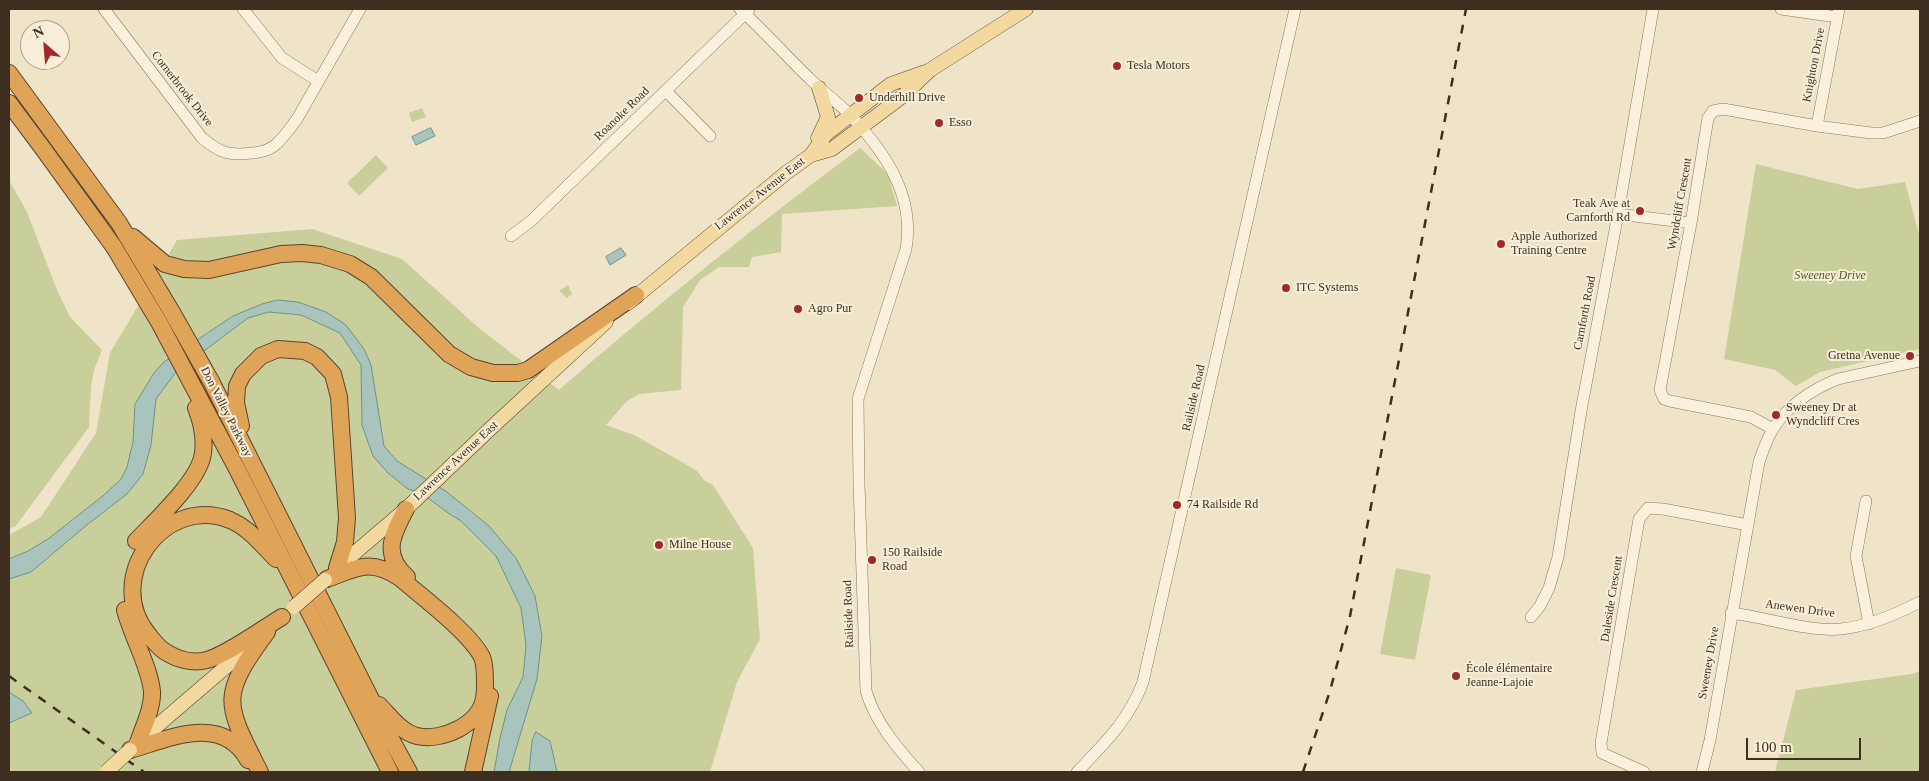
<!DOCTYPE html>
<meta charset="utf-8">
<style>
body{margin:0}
#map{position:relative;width:1929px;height:781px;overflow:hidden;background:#f0e4c8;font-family:"Times New Roman",serif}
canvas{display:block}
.frame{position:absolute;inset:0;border:10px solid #3d2e20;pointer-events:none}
.north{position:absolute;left:20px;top:20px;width:50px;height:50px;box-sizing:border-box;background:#f7eed8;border:1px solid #ada18e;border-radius:50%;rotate:333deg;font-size:14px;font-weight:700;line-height:20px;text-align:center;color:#3d2e20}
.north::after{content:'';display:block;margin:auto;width:18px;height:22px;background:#9e2a2b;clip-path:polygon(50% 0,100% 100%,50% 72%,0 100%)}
.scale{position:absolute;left:1746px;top:738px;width:115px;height:22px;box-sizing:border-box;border:2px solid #3d2e20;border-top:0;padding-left:6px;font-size:15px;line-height:18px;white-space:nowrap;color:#3d2e20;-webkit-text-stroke:4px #f7eed8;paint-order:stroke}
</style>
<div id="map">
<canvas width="1929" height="781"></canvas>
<div class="frame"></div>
<div class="north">N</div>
<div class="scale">100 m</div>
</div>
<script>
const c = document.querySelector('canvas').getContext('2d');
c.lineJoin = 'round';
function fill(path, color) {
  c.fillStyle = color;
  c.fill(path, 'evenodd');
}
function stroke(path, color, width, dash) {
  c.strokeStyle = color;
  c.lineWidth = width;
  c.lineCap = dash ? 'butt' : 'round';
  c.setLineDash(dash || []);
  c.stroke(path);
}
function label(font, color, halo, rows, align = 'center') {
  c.font = font + ' "Times New Roman",serif';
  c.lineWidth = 4;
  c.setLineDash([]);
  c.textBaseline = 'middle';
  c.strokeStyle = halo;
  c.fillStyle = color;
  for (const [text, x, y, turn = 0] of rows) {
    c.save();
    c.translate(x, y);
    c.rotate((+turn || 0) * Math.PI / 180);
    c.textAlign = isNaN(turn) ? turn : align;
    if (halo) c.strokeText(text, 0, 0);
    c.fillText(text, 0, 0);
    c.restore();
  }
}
fill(new Path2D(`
 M422,108l4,9 -14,5 -3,-9z
 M860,148l28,26 9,32 -115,8 -1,38 -29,5 -3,10h-30l-19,13 -17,27 -2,83 -42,4 -12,7 -21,24 28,10 62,35 8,10 9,5 40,63 7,91 -23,43 -27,90h-701v-237l32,-18 55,-84 14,-80 67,-113 135,-11 90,30 77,69 80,62c97,-85 198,-165 301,-242z
 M376,155l12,13 -29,28 -12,-13z
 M1756,164l102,25 47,-7 15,56v111l-100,23 -24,14 -21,-16 -51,-11z
 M9,180l18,32 30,78 13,27 32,33 -8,20 -3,16 -2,41 -74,100 -6,1z
 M568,285l4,9 -5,4 -8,-7z
 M1396,568l35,7 -16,85 -35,-6z
 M1920,671v101h-145l21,-82 115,-16z`), '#c9cf9b');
const water = new Path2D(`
 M431,128l4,8 -19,9 -4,-8z
 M621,248l5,7 -16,10 -4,-8z
 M278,300l20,2 28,10 20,13 18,24 7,16 13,81 13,15 50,31 42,34 27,32 19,38 7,40 -5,43 -28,93h-15l6,-34 7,-28 16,-33 3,-32 -5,-37 -25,-52 -36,-36 -9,-5 -30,-22 -13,-4 -20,-16 -15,-17 -11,-31 -1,-60 -21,-32 -39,-18 -32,-3 -21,6 -72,54 -20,27 -5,46 -8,29 -16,20 -39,30 -57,48 -22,7v-20l19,-8 20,-12 56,-44 17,-16 6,-12 6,-25 2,-38 19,-31 10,-11 69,-46 29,-12z
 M9,692l14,9 9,12 -23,10z
 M536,732l14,9 7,31h-28l3,-31z`);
fill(water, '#a9c4bc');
stroke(water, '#6f938a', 1);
const minor = new Path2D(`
 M104,9l98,129c18,15 27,18 50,15 9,-1 15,-2 22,-7 9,-7 16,-18 23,-27l63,-110
 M243,9l39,49 36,23
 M740,9c24,22 46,47 70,70 13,13 29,24 42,38 34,37 63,79 54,132l-48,150 1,85 7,207c9,31 32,58 53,81
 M1781,9l56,8
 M666,91l44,45
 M1817,126l22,-117
 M1618,214l73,9
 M511,236l20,-15 218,-211
 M1773,429l-22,-12 -81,-16 -6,-2 -4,-9 31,-167 17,-105 5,-7 10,-2 94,17 54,7h12l37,-12
 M1866,501l-10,55 13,68
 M1731,613c34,4 77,19 110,16 28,-3 54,-14 79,-27
 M1531,617l9,-11 9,-18 9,-31 23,-146 37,-197 35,-205
 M1077,772c28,-29 52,-52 66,-90l152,-673
 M1644,772l-42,-19 -1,-10 38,-224 9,-11 15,1 85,16
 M1702,772l8,-32 49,-278c4,-11 8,-24 14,-33 15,-24 40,-40 65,-50l82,-18`);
const major = new Path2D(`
 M818,138l10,-21 -9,-29
 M811,155l15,-21 65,-50 34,-12
 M628,303l158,-130 25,-18 21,-6 71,-53 27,-26 96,-61
 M336,569l70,-60 85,-81 115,-106
 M136,744l120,-103`);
const highway = new Path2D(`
 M9,73l110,150 54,91 39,69 179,356 18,33
 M9,103l35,47 70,97 46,77 77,145 153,303
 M133,237l32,27 19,5 25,1 72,-16 21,-1 19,2 29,9 21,13 78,77 22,13 22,6h25l10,-3 108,-75
 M241,426l-5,-23 1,-17 6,-12 18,-18 17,-7 27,2 12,6 16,17 6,23 8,121 -2,24 -8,26
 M406,509c-13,25 -25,45 1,68
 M136,541c19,-20 64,-61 67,-88 2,-16 -1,-30 -7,-45
 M276,559c-14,-14 -27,-31 -46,-39 -67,-26 -127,59 -82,114 5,6 9,12 16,17 12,8 28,13 43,9 21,-6 55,-31 75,-43
 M327,579c30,-11 43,-21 73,-1 22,19 69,54 82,79 3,7 3,18 3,26 0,5 0,10 -1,15 -4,26 -42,44 -67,38 -16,-4 -26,-19 -38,-31
 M125,610c7,27 24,55 27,81 1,17 -9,36 -14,52
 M130,750c38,-11 92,-37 118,10
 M260,772c-35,-69 -41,-75 7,-140
 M473,772l17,-76`);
stroke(minor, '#8d765c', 12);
stroke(major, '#5b4430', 15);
stroke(highway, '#5b4430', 18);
stroke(minor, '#faf1dc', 11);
stroke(major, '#f3d9a0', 14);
stroke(highway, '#e0a458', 16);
stroke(new Path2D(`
 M9,676l135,96
 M1303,772l27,-81 20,-75 116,-607`), '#3d2e20', 2.5, [9, 9]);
const majorBridge = new Path2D(`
 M294,607l31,-27
 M106,772l24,-22`);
stroke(majorBridge, '#5b4430', 15, []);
stroke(majorBridge, '#f3d9a0', 14);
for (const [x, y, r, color] of [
 [1117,66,5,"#9e2a2b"],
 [859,98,5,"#9e2a2b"],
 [939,123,5,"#9e2a2b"],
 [1640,211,5,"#9e2a2b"],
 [1501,244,5,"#9e2a2b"],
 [1286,288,5,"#9e2a2b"],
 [798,309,5,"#9e2a2b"],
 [1910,356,5,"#9e2a2b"],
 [1776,415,5,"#9e2a2b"],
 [1177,505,5,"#9e2a2b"],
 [659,545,5,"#9e2a2b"],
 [872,560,5,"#9e2a2b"],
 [1456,676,5,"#9e2a2b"]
]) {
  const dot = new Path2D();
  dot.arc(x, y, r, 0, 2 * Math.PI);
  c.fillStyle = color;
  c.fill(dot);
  stroke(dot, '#f7eed8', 2);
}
label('12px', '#3d2e20', '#f7eed8', [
 ["Knighton Drive",1814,65,-79],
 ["Cornerbrook Drive",182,89,52],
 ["Roanoke Road",622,114,-44],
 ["Lawrence Avenue East",760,194,-38],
 ["Wyndcliff Crescent",1680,204,-80],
 ["Carnforth Road",1585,313,-79],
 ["Railside Road",1194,398,-77],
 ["Don Valley Parkway",226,412,63],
 ["Lawrence Avenue East",456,461,-43],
 ["Daleside Crescent",1612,599,-81],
 ["Anewen Drive",1800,609,8],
 ["Railside Road",849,614,-92],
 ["Sweeney Drive",1709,663,-80]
]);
label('12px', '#3d2e20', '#f7eed8', [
 ["Tesla Motors",1127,66],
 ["Underhill Drive",869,98],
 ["Esso",949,123],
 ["Teak Ave at",1630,204,"right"],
 ["Carnforth Rd",1630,218,"right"],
 ["Apple Authorized",1511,237],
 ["Training Centre",1511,251],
 ["ITC Systems",1296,288],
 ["Agro Pur",808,309],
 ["Gretna Avenue",1900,356,"right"],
 ["Sweeney Dr at",1786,408],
 ["Wyndcliff Cres",1786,422],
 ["74 Railside Rd",1187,505],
 ["Milne House",669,545],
 ["150 Railside",882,553],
 ["Road",882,567],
 ["École élémentaire",1466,669],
 ["Jeanne-Lajoie",1466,683]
], 'left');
label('italic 12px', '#4d5a26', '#f7eed8', [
 ["Sweeney Drive",1830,276]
]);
</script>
